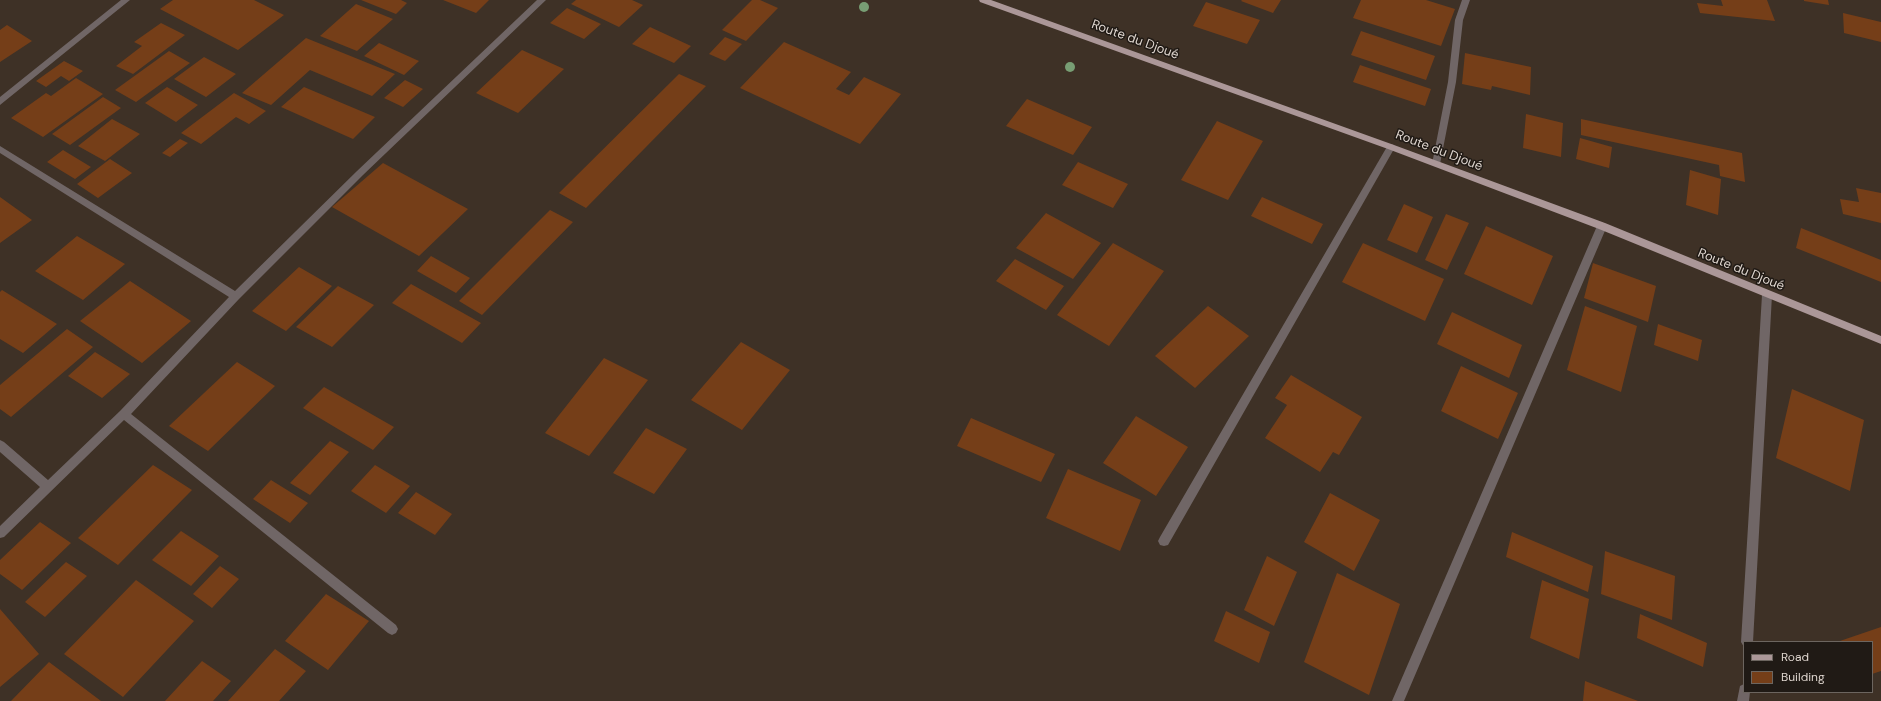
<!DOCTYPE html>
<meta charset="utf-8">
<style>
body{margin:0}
#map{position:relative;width:1881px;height:701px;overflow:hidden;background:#3e3126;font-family:"DM Sans",sans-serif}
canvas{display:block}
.legend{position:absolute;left:1743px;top:641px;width:130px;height:52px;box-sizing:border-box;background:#201a15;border:1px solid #6c655f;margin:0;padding:5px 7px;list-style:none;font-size:12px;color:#dfd6cf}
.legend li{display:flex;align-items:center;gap:8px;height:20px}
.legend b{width:20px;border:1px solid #6c655f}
</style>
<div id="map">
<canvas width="1881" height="701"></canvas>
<ul class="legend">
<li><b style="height:5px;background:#ab9798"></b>Road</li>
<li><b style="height:11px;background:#753e18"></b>Building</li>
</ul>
</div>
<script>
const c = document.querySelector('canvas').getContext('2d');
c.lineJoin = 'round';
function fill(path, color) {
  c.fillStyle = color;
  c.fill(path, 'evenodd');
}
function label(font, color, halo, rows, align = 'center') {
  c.font = font + ' "DM Sans",sans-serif';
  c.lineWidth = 3;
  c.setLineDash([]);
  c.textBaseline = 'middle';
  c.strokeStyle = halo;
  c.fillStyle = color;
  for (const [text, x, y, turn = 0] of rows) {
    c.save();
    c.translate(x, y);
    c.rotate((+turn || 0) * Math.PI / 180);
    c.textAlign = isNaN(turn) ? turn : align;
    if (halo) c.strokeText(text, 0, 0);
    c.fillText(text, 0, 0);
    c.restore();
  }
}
fill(new Path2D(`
 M173,0h81l30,15 -46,35 -78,-41z
 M361,0h40l6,3 -11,11z
 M443,0h46l-13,13z
 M576,0h56l11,5 -24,22 -48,-23z
 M752,0h8l18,8 -32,33 -24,-11z
 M1242,0h39l-8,13 -32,-12z
 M1361,0h65l29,9 -14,37 -88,-28z
 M1721,0h46l8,21 -75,-8 -3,-10 26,3z
 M1804,0h24l1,5 -25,-4z
 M1206,2l54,18 -13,24 -54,-18z
 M356,4l37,15 -36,32 -37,-15z
 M567,8l34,16 -17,15 -34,-16z
 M1843,13l38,9v20l-37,-9z
 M161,23l24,12 -52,39 -17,-8 26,-20 -8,-4z
 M7,25l25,16 -32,21v-32z
 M650,27l41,19 -17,17 -42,-19z
 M1361,31l74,25 -9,24 -75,-25z
 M725,37l17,7 -17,17 -16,-7z
 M306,38l89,36 -23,22 -62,-26 -39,35 -29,-12z
 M784,42l67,30 -15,17 13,6 15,-18 37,17 -41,50 -120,-56z
 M379,43l40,18 -15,14 -40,-19z
 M522,50l42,19 -46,44 -42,-20z
 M169,51l21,12 -54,39 -21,-12z
 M1465,53l66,14 -1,28 -38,-9 -1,4 -29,-6z
 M204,57l32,17 -30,23 -32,-18z
 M64,61l19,10 -14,10 -8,-5 -15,11 -10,-6z
 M1360,65l71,24 -6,17 -72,-24z
 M679,74l27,12 -120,122 -27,-15z
 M76,78l27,16 -60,43 -32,-19 35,-25 5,3z
 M405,80l18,9 -20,18 -19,-9z
 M167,87l31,18 -22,17 -31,-19z
 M304,87l71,30 -22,22 -72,-32z
 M234,93l32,18 -17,13 -13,-7 -35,27 -20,-11z
 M103,97l18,11 -51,37 -18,-11z
 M1027,99l65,28 -19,28 -67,-29z
 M1526,114l37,9 -2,34 -38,-9z
 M112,119l28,15 -35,27 -27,-15z
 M1581,119l161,34 3,29 -25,-6 -1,-11 -138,-30z
 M1217,121l46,20 -35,59 -47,-20z
 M1580,138l32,9 -3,21 -33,-9z
 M180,139l8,4 -18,14 -8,-4z
 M63,150l28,17 -16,12 -28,-17z
 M110,159l22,14 -34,25 -21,-14z
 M1078,162l50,22 -15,24 -51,-23z
 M383,163l85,46 -49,47 -87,-49z
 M1690,170l31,9 -3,36 -32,-10z
 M1856,188l25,5v30l-38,-9 -3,-15 19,3z
 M0,197l32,23 -32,23z
 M1262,197l61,27 -11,20 -61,-28z
 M1404,204l29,13 -16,36 -30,-13z
 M550,210l23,12 -91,93 -23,-14z
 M1046,213l55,30 -28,36 -57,-31z
 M1446,214l23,9 -22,47 -22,-10z
 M1486,226l67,30 -21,49 -68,-31z
 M1801,228l80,32v22l-85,-34z
 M77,236l48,28 -42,36 -48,-29z
 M1113,243l51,28 -55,75 -52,-31z
 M1363,243l81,36 -19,42 -83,-39z
 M431,256l39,22 -14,15 -39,-22z
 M1015,259l49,27 -18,24 -50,-29z
 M1593,263l63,23 -8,36 -64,-24z
 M299,267l33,19 -46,45 -34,-20z
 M130,281l61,40 -49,42 -62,-42z
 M411,284l70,39 -19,20 -70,-40z
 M338,286l36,19 -42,42 -36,-20z
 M2,290l55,34 -34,29 -23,-14v-47z
 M1208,306l41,30 -54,52 -40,-32z
 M1585,306l52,20 -16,66 -54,-22z
 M1452,312l70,33 -13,33 -72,-34z
 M1658,324l44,16 -4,21 -44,-16z
 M67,329l26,18 -82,70 -11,-8v-24z
 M741,342l49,28 -48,60 -51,-30z
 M95,352l35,22 -28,24 -34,-22z
 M604,358l44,22 -59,76 -44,-23z
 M237,362l38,24 -67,65 -39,-25z
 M1461,366l57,27 -20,46 -57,-28z
 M1291,375l71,42 -23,38 -6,-3 -13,20 -55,-34 22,-33 -12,-7z
 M324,387l70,40 -21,23 -70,-42z
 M1792,389l72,31 -14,71 -74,-33z
 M1136,416l52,31 -32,49 -53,-33z
 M971,418l84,36 -14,28 -84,-36z
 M646,428l41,21 -33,45 -41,-21z
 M330,441l19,11 -39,43 -20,-12z
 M153,465l39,25 -74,75 -40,-27z
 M375,465l35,21 -24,27 -35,-22z
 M1068,469l73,31 -21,51 -74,-33z
 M271,480l37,23 -18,20 -37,-24z
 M416,492l36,22 -17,21 -37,-22z
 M1330,493l50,27 -26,51 -50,-29z
 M40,522l31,21 -49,47 -22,-16v-14z
 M181,531l38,25 -28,30 -39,-26z
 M1512,532l81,34 -5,26 -82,-35z
 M1605,551l70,25 -3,44 -71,-26z
 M1267,556l30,16 -23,54 -30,-16z
 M66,562l21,14 -42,41 -20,-15z
 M220,566l19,13 -27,29 -19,-14z
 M1337,573l63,31 -31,91 -65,-33z
 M136,580l58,41 -71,76 -59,-43z
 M1542,580l47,19 -10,60 -49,-21z
 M326,594l43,27 -41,49 -43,-29z
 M0,609l39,45 -39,33z
 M1226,611l44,21 -11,31 -45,-22z
 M1640,614l67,29 -4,24 -66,-29z
 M1881,627v44l-9,3v-32h-35z
 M275,649l31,22 -27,30h-51z
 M202,661l29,20 -18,20h-48z
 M49,662l52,39h-90z
 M1585,681l53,20h-55z`), '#753e18');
fill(new Path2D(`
 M121,0h9l-130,105v-8z
 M537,0h9l-183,175 -124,124 -108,115 265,211 2,4 -2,4 -4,2 -4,-2 -264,-213 -120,117 -4,1v-12l40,-39 -40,-35v-12l4,2 44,38 72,-69 109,-114 -229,-144v-7l235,145 122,-120z
 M1462,0h8l-7,20 -7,62 -16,82 -4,3 -4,-3 16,-82 7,-62z
 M1391,144l3,1 1,2 -1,2 -226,396 -4,1 -4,-1 -2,-4 2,-4 228,-392z
 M1602,222l5,4 -203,475h-12l205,-475z
 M1767,291l3,1 2,3 -19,347h-9v5l-3,-5 21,-347 2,-3z
 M1744,684v8h6l-1,9h-12l3,-15z`), '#706666');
fill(new Path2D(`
 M979,0h12l403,145 211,78 276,113v8l-282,-115 -211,-80 -408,-147z`), '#ab9798');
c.fillStyle = '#789e74';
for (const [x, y] of [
 [864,7],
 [1070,67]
]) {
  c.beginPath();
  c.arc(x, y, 5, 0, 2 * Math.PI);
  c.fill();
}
label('13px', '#dfd6cf', '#201a15', [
 ["Route du Djoué",1135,40,20],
 ["Route du Djoué",1439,151,21],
 ["Route du Djoué",1741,270,22]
]);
</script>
